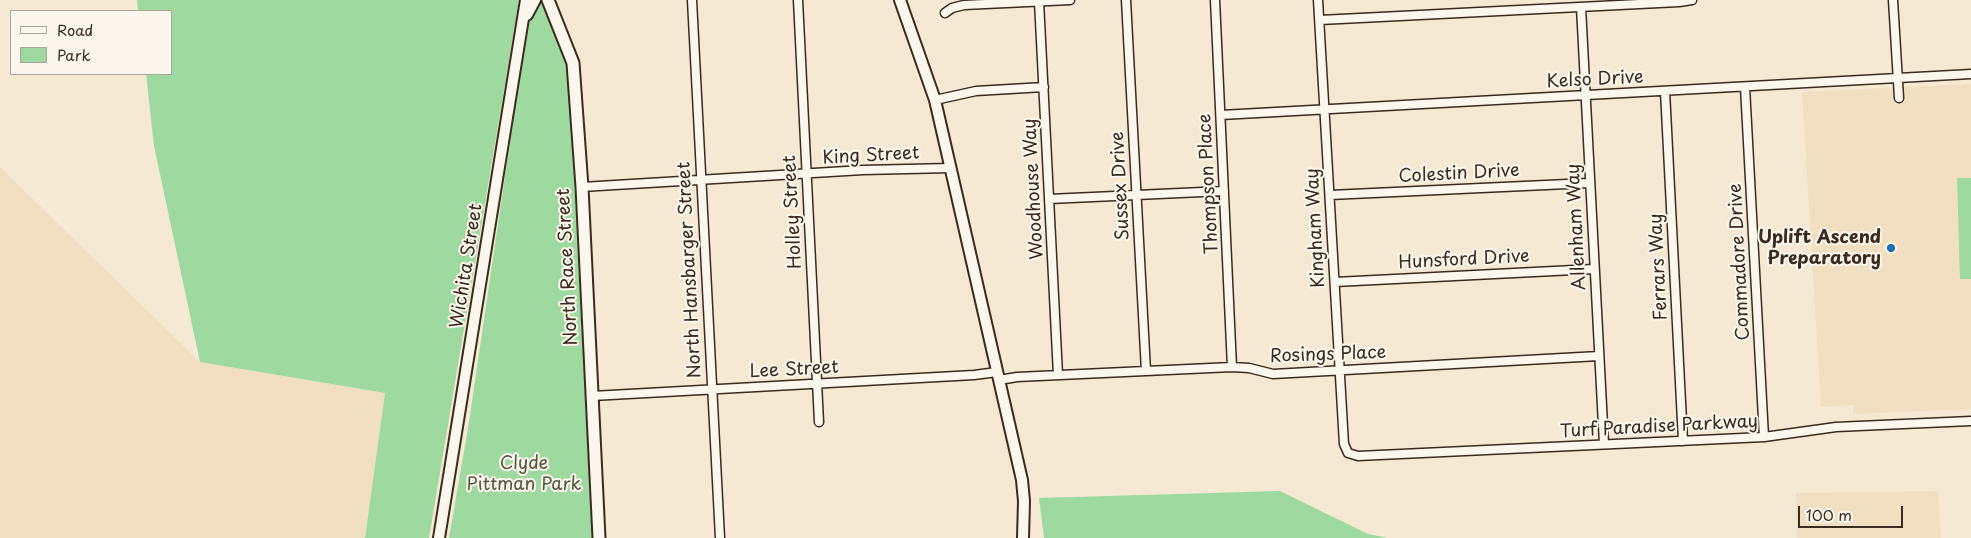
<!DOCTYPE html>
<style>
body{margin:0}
#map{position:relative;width:1971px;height:538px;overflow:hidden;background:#f5e9d3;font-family:"Playpen Sans",sans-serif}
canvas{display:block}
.legend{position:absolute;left:10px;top:10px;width:162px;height:65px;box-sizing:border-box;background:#fbf7ec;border:1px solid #aea59a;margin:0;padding:6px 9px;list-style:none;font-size:15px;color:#3b2a1e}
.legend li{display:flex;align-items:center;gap:10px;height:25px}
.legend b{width:25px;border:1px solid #aea59a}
.scale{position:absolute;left:1798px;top:506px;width:105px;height:22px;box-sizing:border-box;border:2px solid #3b2a1e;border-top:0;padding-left:6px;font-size:15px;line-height:18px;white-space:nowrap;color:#3b2a1e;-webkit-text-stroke:4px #fbf7ec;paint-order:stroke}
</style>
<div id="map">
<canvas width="1971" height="538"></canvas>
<ul class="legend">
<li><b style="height:6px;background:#fbf7ec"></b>Road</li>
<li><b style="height:14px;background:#9edaa0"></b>Park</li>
</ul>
<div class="scale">100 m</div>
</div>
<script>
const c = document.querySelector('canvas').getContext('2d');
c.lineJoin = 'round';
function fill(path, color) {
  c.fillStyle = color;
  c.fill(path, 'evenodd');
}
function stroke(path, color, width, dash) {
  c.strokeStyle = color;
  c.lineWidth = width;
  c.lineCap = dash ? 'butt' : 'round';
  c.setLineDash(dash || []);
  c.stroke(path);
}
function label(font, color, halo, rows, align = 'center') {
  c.font = font + ' "Playpen Sans",sans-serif';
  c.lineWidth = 4;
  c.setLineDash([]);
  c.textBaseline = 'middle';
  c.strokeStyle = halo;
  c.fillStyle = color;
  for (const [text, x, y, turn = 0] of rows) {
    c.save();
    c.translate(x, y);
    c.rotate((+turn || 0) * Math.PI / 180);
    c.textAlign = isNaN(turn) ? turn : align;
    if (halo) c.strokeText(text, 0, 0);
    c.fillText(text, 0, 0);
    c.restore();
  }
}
fill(new Path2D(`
 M1971,84v325l-118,5v-9l-32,2 -19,-315z
 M0,167l200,195 185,31 -20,145h-365z
 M1938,491l3,47h-144l-1,-45z`), '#f1dfc2');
fill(new Path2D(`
 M137,0h382l-90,538h-64l20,-145 -185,-31 -46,-216 -8,-72h25v-63h-33z
 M539,2l5,1 22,48 3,19 23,468h-143l20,-116 59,-403z
 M1957,178h14v101h-11z
 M1280,491l88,43 20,4h-344l-5,-40z`), '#9edaa0');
const minor = new Path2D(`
 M692,0l28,538
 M798,0l21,422
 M1126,0l20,371
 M1215,0l17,367
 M1318,0l26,444 4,9 10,3 406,-19 72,-10 135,-6
 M1893,0l6,98
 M1039,1l19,374
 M1581,7l23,437
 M945,13l7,-5 12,-3 106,-5
 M1320,20l359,-18 13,-2
 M1745,87l19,350
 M1665,91l18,350
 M935,100l41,-9 68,-4
 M1221,115l750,-41
 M582,187l281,-17 88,-2
 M1330,195l259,-12
 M1049,199l175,-8
 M1335,282l259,-13
 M999,380l18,-3 215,-10 17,1 24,6 326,-18
 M592,396l382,-21 23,-3`);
const tertiary = new Path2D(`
 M900,0l35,100 87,380 2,21 -1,37
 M527,15l8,-15
 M439,538l87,-538`);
const secondary = new Path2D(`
 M548,0l25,63 9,124 17,351`);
stroke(minor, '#3b2a1e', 11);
stroke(tertiary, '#3b2a1e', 14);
stroke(secondary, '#3b2a1e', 15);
stroke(minor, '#fbf7ec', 8);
stroke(tertiary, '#fbf7ec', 10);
stroke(secondary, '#fbf7ec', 11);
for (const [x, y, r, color] of [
 [1891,248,5,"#1f6fb2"]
]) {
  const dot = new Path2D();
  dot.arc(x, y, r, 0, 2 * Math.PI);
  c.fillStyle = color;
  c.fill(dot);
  stroke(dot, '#fbf7ec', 2);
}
label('18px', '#3b2a1e', '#fbf7ec', [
 ["Kelso Drive",1595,80,-3],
 ["King Street",871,156,-3],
 ["Colestin Drive",1459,174,-3],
 ["Thompson Place",1209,184,-93],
 ["Sussex Drive",1121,186,-93],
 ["Woodhouse Way",1034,189,-93],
 ["Holley Street",793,212,-93],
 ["Allenham Way",1577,227,-93],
 ["Kingham Way",1316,228,-93],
 ["Hunsford Drive",1464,260,-3],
 ["Commadore Drive",1740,262,-93],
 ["Wichita Street",467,266,-81],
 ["North Race Street",568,267,-93],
 ["Ferrars Way",1659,267,-93],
 ["North Hansbarger Street",690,270,-93],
 ["Rosings Place",1328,355,-2],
 ["Lee Street",794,370,-3],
 ["Turf Paradise Parkway",1659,427,-3]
]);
label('bold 18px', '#3b2a1e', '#fbf7ec', [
 ["Uplift Ascend",1881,238],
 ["Preparatory",1881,259]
], 'right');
label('18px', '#54563e', '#fbf7ec', [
 ["Clyde",524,464],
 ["Pittman Park",524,485]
]);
</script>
